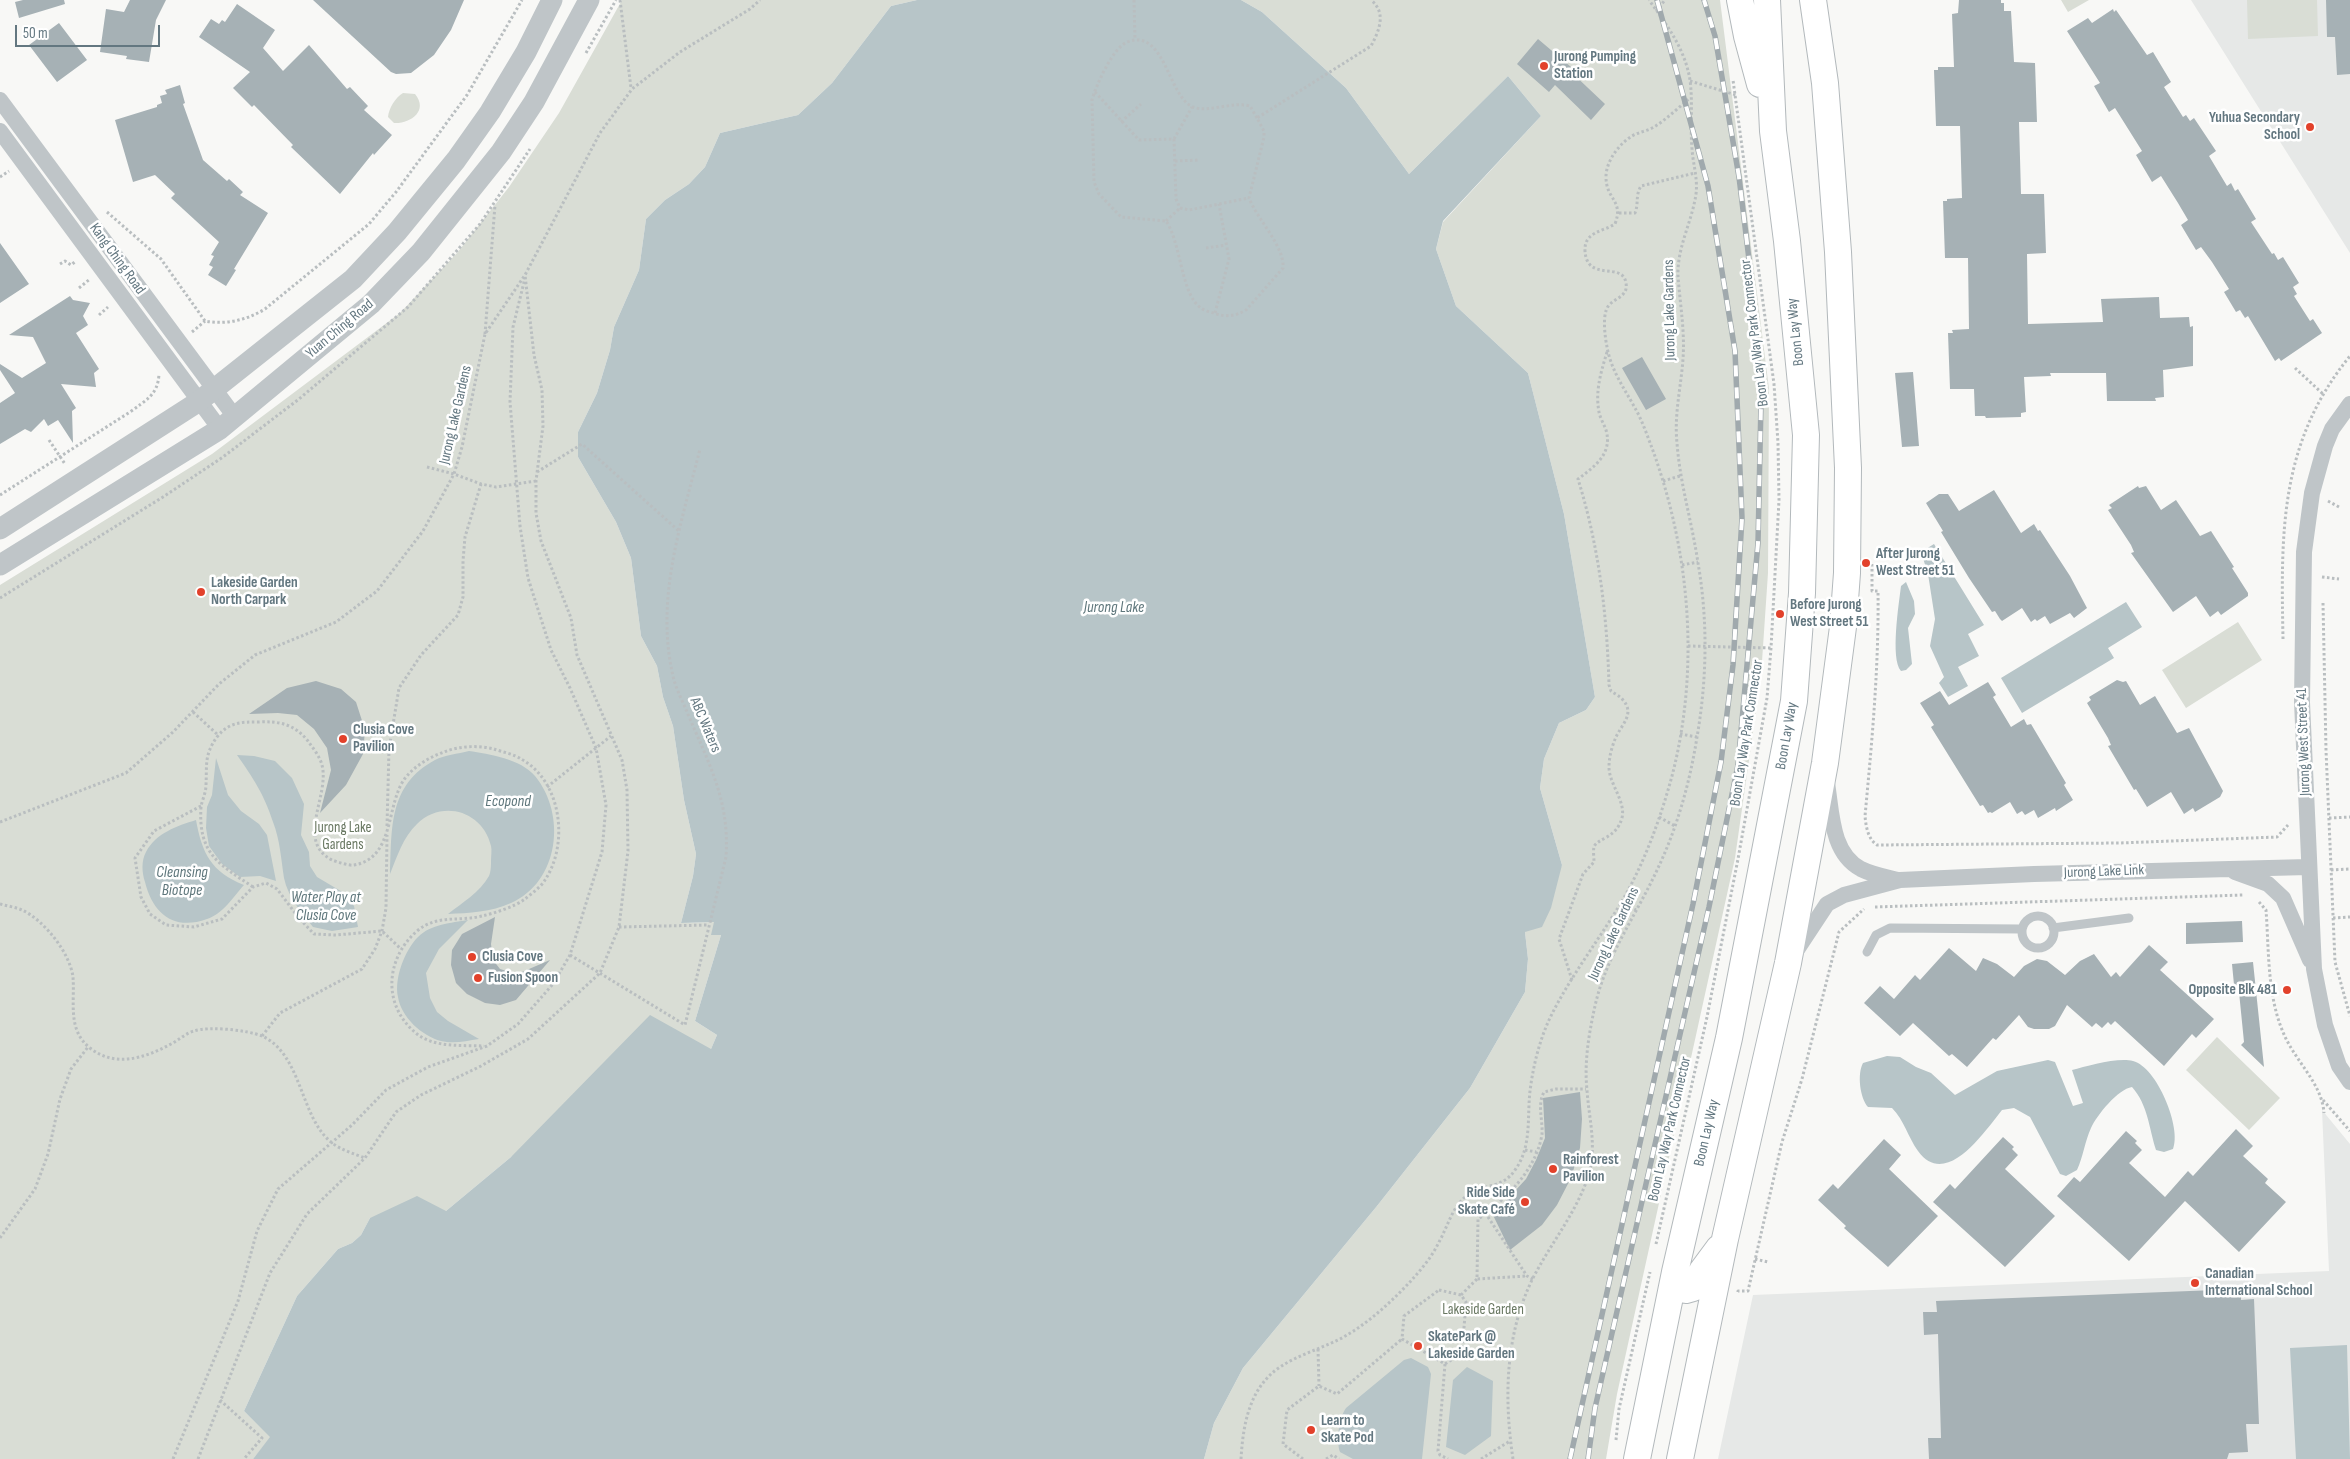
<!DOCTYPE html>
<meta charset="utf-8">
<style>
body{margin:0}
#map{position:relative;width:2350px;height:1459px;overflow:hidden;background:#f8f8f6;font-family:"Sofia Sans Condensed",sans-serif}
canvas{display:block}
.scale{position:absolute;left:15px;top:25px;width:145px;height:22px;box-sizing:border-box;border:2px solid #637780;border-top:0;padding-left:6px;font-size:15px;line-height:18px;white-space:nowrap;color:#637780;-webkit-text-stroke:4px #fff;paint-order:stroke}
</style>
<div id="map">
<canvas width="2350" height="1459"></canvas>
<div class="scale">50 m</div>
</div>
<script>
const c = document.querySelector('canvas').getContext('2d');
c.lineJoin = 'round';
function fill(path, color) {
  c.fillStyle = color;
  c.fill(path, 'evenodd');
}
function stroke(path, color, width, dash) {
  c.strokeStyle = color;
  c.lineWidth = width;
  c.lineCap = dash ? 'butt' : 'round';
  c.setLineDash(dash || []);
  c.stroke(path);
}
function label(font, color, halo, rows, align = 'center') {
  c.font = font + ' "Sofia Sans Condensed",sans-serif';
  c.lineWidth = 5;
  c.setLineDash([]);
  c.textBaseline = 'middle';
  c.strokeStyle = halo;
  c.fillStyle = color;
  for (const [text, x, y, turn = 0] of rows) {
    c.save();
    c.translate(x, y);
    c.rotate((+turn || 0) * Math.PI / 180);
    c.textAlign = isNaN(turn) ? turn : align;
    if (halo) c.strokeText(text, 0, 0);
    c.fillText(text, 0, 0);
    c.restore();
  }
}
fill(new Path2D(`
 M2191,0h159v253z
 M2322,1110l28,34v315h-632l35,-164 576,-24z`), '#e6e8e7');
fill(new Path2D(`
 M622,0h295l-26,6 -59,77 -34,32 -78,18 -15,34 -16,17 -24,16 -19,19 -7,51 -25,57 -4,23 -13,43 -19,39v25l38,65 15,36 10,78 16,30 6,31 10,29 11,74 12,54 -3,22 -12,47 33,-1 7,13 -26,86 22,14 -6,14 -200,108 -65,54 -76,7 -9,17 -9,8 -14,6 -41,47 -53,115 27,26 -18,22h-253v-874l212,-131 188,-141 57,-60 52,-66 50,-74z
 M1241,0h479l49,389 -1,184 -7,103 -26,182 -118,536 -11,65h-402l10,-36 29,-55 134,-162 93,-118 55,-96 3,-33 -3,-27 37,-67 -22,-77 4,-29 15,-36 27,-13 9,-13 -31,-183 -36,-141 -72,-67 -20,-57 7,-27 98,-106 -33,-40 -99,98 -63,-86 -84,-76z
 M2061,0h28l-21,12z
 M2247,0h70l1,36 -70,3z
 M403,93l12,1c14,17 -5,30 -21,29l-6,-6c1,-9 7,-19 15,-24z
 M2238,622l24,38 -76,48 -24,-38z
 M2217,1037l63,61 -31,32 -63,-60z`), '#d9ddd5');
fill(new Path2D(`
 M917,0h324l21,12 84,76 63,86 99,-98 33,40 -98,105 -7,28 20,57 72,67 36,141 31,183 -9,13 -27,13 -15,36 -4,29 22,77 -11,43 -9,19 -17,5 3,27 -3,33 -55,96 -93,118 -134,162 -29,55 -10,36h-951l17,-22 -26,-26 53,-115 41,-47 14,-6 9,-8 9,-17 47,-22 29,15 65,-54 139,-142 61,34 6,-14 -22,-14 26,-86h-10l3,-13 -33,1 12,-47 3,-22 -12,-54 -11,-74 -10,-29 -6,-31 -16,-30 -10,-78 -15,-36 -38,-65v-25l19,-39 13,-43 4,-23 25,-57 7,-51 19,-19 24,-16 16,-17 15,-34 78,-18 34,-32 59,-77z
 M1934,544l50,81 -16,9 11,22 -21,11 10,19 -20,11 -9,-14 5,-6 -14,-31 5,-27 -7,-45 -7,-22z
 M1906,582l8,19 1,13 -7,14 4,36 -6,6 -5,1c-11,-12 -2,-68 0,-85z
 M2126,602l16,25 -34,21 6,10 -92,55 -21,-35z
 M469,751c20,3 52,8 66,25 32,39 24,106 -24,127 -20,9 -42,10 -63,11 14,-11 32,-22 41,-38 2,-4 2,-11 2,-15 0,-5 1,-11 0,-15 -8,-35 -49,-47 -74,-22 -14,13 -20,33 -27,50 2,-45 -2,-89 45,-114 9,-5 23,-6 34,-9z
 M237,755l17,1 21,5 17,17 12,26 -3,31 8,17 1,14 7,11 27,16 10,13 4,21 -26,4 -19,-4c-12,-15 -25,-30 -29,-49 -3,-19 -4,-38 -11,-56 -9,-28 -20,-44 -36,-67z
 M216,758l12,37 13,16 18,13 8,11 9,46 -16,-5 -20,1 -18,-13 -13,-18 -3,-18 1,-21 5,-12z
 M196,820c6,33 15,52 48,65 -11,12 -21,29 -37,34 -33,12 -54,-5 -62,-37 -3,-9 -4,-21 1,-30 10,-19 31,-26 50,-32z
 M468,920l-29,29 -13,24 4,25 7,14 11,9 31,18c-13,2 -25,5 -38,2 -19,-5 -40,-24 -43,-44 -4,-19 7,-47 20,-60 13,-13 33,-14 50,-17z
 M1887,1056l13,1 16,10 15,6 24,22 42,-24 51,-11 7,2 18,44 10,-3 -11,-33c15,-4 46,-13 61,-9 24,6 49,67 40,88l-9,3 -8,-2c-7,-22 -8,-45 -24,-63 -14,2 -35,28 -41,41 -6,13 -8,29 -14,42l-11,6 -6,-2 -30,-57 -16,-9 -12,2c-17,21 -56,80 -84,41 -10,-14 -14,-31 -26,-43l-24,-1c-8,-9 -11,-33 -5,-44z
 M2347,1345l3,114h-54l-6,-111z
 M1411,1358l17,9 3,7 -9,85h-69l-13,-7c-4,-12 -1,-34 6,-44l58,-48z
 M1467,1367l26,14 -2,55 -26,19 -19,-8 7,-67z`), '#b7c5c8');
fill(new Path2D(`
 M23,0h41l1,4 -46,14 -4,-16z
 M130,0h36l-10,20 -7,42 -23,-3 1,-3 -27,-4 6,-43 18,3z
 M313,0h151l-13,30 -17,25 -23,18 -15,1 -5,-2z
 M1959,0h42v3h3v8h7l3,51 21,1 2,59h-18l2,72h23l2,59 -19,1 1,70 75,-2 -2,-23 58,-2 1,21 29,-1 1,10 3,-1v40l-30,4 1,27 -9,1 1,3h-49l-1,-28h-56l1,3 -27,1 2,35 -5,1v4l-35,1 -1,-2h-10l-1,-27h-24l-2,-56h5l-1,-3 17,-1 -1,-71h-23l-2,-57h4v-2l15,-1 -2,-72h-24l-2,-56h4v-3h16l-2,-53 6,-1z
 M2326,0h24v74l-13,1 -2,-38h-8z
 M237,4l38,26 -12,18 20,23 26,-26 38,44 3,-2 18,19 -4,4 28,25 -18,20 -1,-2 -33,41 -49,-47 2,-2 -39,-40 -2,2 -19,-19 17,-16 -51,-35 12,-18 8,5 3,-4 3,2z
 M2113,9l1,3 2,-2 31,45 6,-3 18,30 -7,5 19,30 3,-2 4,6 4,-3 22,33 -7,5 18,30 4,-3 4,8 3,-2 18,30 -5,3 21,32 2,-1 4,7 5,-3 16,26 -6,4 4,7 -3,2 16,25 3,-2 9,14 -41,28 -2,-3 -4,3 -27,-45 -3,2 -5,-8 -4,2 -12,-20 5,-3 -17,-27 -11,-15 -5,3 -15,-25 7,-5 -10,-17 -17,-27 -9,6 -16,-27 6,-4 -27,-43 -6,4 -15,-26 6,-3 -33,-52 21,-13 4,5z
 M59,23l28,37 -30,22 -28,-37z
 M1538,39l33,28 -2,3 36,34 -14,16 -36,-35 -6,7 -32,-28z
 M180,85l5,18 -2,1 20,56 24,21 2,-2 14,13 -3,3 28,18 -34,56 2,1 -10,16 -18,-11 5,-8 -4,-2 5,-9 -3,-1 8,-13 -48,-44 4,-4 -20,-19 -22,7 -18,-62 42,-13v-2l5,-2 -2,-7 7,-2 -2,-4z
 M0,243l29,41 -29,19z
 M70,296l3,4 17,3 -7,13 5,9 -12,8 23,36 -5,4 2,14 -35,-3 15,24 -4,3 1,32 -15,-23 -10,6 -4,-7 -13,13 -6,-3 -25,15v-41l15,-10 -15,-23v-6l22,14 24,-15 -13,-26 -24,-2z
 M1642,357l24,42 -20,11 -24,-42z
 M1913,372l6,74 -17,1 -7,-74z
 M2138,486l1,2 7,-2 15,24 15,-10 24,36 11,-5 23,36 -2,1 16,25v3l-27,19 -3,-4 -8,6 -14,-21 -23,16 -42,-59 3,-1 -3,-7 -23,-35 4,-2 -3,-3z
 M1994,490l27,43 13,-9 4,7 2,-1 30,46 17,32 -13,10 -4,-5 -20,11 -5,-8 -8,5 -2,-2 -4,3 -9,-14 -20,13 -2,-2 -5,-8 -3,1 -23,-34 -28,-46 2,-1 -17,-28 13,-9h9l11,17z
 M2117,680l6,2 3,-1 14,24 15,-9 22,37 12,-5 34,63 -3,6 -25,15 -2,-4 -9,6 -13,-22 -24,15 -11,-18 -2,1 -26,-44 3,-1 -3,-7 -21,-35 4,-3 -2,-3z
 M316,681l25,8 15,13 9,28 -2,24 -17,31 -26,28 11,-43 -4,-22 -13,-19 -17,-14 -19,-2 -29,1 38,-26z
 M1988,682l8,13 -3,2 18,30 13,-8 3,6 4,-1 35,59 -2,2 9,15 -17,11 -1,-3 -17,10 -4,-8 -9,5 -3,-4 -5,3 -7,-12 -18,11 -2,-1 -2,1 -5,-8 -3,1 -49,-79 3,-2 -14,-22 20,-12 9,14z
 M495,917l-4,27 2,16 7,9 13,4 9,-1 28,-12 -34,40 -16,5 -15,-2 -18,-9 -11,-11 -5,-18 1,-15 10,-16z
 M2242,921l1,21 -57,2v-21z
 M2149,945l19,17 -8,8 54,49 -18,19 -4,-4 -28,32 -49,-45 -4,4 -3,-3 -6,6 -6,-5 -4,4 -25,-22 -12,21 -6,3h-15l-6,-2 -9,-12 -23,25 -3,-2 -26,29 -15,-13 -3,2 -36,-33 -13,13 -36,-33 16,-17 14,13 21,-24 5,5 29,-32 27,23 7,-13 14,6 17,13 10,-11 13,-7 10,2 18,14 15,-14 14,-7 17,23 5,-5 4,5z
 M2253,962l11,105 -23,-22 3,-3 -5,-50 -4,3 -3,-31z
 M1580,1092l2,27 -2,29 -9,30 -14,27 -15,20 -32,25 -19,-39 11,-6 24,-26 10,-19 9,-22 -2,-40z
 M2236,1129l17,17 -10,10 25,23 -3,4 21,19 -47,50 -54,-51 -56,60 -72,-65 17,-19 6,5 46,-51 11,10 -2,2 7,7 -13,13 36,34 23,-26 5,5z
 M2003,1137l11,10 -2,2 6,6 -13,14 50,47 -50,51 -72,-65 17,-18 5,5z
 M1884,1139l17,16 -12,14 49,47 -50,51 -44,-39 2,-2 -28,-26 15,-16 5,5z
 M2241,1289v11l13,-1 5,125h-13l2,28 -19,1 -2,6h-298l-1,-21h13l-3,-104 -14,1 -1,-23h14l-1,-11z`), '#a6b1b5');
const primary = new Path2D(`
 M1740,0l7,36 13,48
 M1675,1272l5,14 6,4 7,-2 9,-17 17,-23
 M1637,1459l38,-187 54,-234 65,-337 8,-108 4,-158 -19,-194 -14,-110 -6,-131
 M1680,1459l45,-220 63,-276 37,-200 18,-136 4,-54 1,-105 -10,-216 -13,-169 -12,-83`);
stroke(primary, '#b3b9bc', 28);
stroke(new Path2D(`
 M620,0l11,88
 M1134,0l1,40
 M1656,11l9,-11
 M586,53l30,-53
 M1690,81l46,14
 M1095,92l44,48 35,-1 2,60 4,9 9,2 60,-12
 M1257,118l-7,-12c-17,-5 -42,7 -57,1 -25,-10 -28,-80 -66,-65 -14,6 -31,43 -35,58l2,82 5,12 22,23 45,4c15,21 15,74 35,87 4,3 10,4 15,6 11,3 20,2 30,-4l37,-42c2,-21 -26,-49 -34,-70l15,-61v-6l-7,-13 114,-72c8,-15 16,-33 0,-46
 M1121,122l20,-18
 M1174,139l18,-32
 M1175,161l25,-1
 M0,177l9,-6
 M107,212l54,47 44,62c21,4 42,-1 60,-12l104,-85 27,-32 71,-97 55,-95
 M1619,213h16c4,-10 0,-17 6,-27l54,-13
 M1166,221l14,-13
 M1206,248l20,-3
 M60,264l5,-3 6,4 5,-4
 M79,288l11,-9
 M1215,313l14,-54 -10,-55
 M99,315l9,-8
 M192,332l13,-11
 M485,334l10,-129
 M2295,368l28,26
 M49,440l16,24
 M427,467l27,7 27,10 15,3 40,-6
 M537,472l45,-28 98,88
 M1663,481l17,-5
 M0,495l130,-83c16,-12 28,-17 29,-38
 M2328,501l11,6
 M1872,564v27h6c1,75 -6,150 -13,225 1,11 3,23 12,29l242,-2 158,-6 11,-12
 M1682,565l16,-3
 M2322,577l17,2
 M0,598l163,-101 60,-40 76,-58 109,-92 72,-83 50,-75
 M2323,603l3,147 9,212 15,54
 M2283,639c-2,-106 -4,-196 67,-283
 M1688,646l83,2
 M193,712l25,23
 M1680,734l17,3
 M547,787l64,-51
 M201,806l-47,25 -19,27 6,39 9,17 16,11 28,2 28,-8 31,-32 13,-4 11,6 21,28 16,17 22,1 46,-4 18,17
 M1659,817l16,9
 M2329,818l21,-1
 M0,822l126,-49 47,-41 46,-48 36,-29 81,-33 41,-31 46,-60 31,-57 8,-27 23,-113 40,-59 75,-142 32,-44 48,-37 70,-43 10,-9
 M387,826l2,-77 10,-61 22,-33 37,-40 5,-18v-36l2,-24 16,-53
 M2331,870l18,-1
 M253,887c-34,-23 -55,-33 -52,-80 1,-7 5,-14 5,-22 1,-20 -2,-30 11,-48 12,-15 24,-15 41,-15 22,-1 36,2 50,19 5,7 12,16 14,24 8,31 -27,76 10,95 6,2 17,6 22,5 42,-7 31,-62 52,-88 10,-12 24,-20 38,-25 15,-6 34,-7 50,-3 8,3 20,5 27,10 41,22 48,85 24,121 -4,7 -14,14 -20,19 -11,8 -30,14 -43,17 -23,6 -45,-2 -65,15 -32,28 -35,75 0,103 18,14 46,11 67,12
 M1621,902l15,8
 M2259,902l7,8c3,39 1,85 17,122 11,28 39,51 41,81
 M0,904c7,2 15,3 22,6 22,10 48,43 51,67 2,25 -6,53 17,71 25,20 55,10 81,-4 8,-4 15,-11 23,-13 15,-5 53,-1 68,5 40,18 38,81 69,106 9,8 24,12 34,16
 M1875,907l368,-12
 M2333,918l17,-1
 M619,927l90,-2
 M570,955l115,70 41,-168c4,-57 -18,-95 -39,-145 -4,-10 -10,-21 -13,-32 -20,-79 7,-155 26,-231
 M1572,980l-13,-41 24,-65 11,-12c0,-4 -1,-11 0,-15 3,-9 22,-8 28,-29 4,-17 -13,-34 -13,-51 0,-10 3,-21 7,-30 6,-13 19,-23 7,-37 -3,-4 -8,-6 -12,-9l-2,-6c-2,-71 -10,-138 -31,-206 16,-12 35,-25 28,-49 -2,-6 -6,-12 -7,-18 -4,-21 2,-40 8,-60
 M262,1036l18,-23 82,-44 13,-20 7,-18 4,-23 1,-73
 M2323,1100l27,31
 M1525,1150l11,2
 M1486,1214l-8,5 -1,60 50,-3
 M0,1238l35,-49 13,-35 12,-55 11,-30 17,-22
 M1656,1244l51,-227 31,-158 29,-161 4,-50 8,-148 -1,-57 -4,-59 -41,-304
 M1755,1259l13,3
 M1533,1279l-6,-3 -41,-62c25,-21 51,-47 56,-80 1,-14 -5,-29 2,-42l12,-3h30
 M1439,1290l22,5 5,7 -4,51 -17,11 -43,-25 2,-23z
 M1738,1292v-1h10l34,-149 20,-63 37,-147 25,-23
 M1461,1295l16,-16
 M1318,1349l1,37
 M1445,1364l-7,87 2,4 8,4
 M220,1400l42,38 -18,21
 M1616,1440l3,-31 31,-137
 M173,1459l65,-158 19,-70 21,-42 74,-64 34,-35 42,-23 59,-21 31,-22 35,-40 17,-29 32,-103 4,-47 -10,-57 -26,-60 -19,-38 -23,-72 -8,-52 -10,-124 3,-75 12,-49
 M198,1459l72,-186 37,-59 58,-56 31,-46 25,-17 60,-29 47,-27 72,-66 19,-46 9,-76 -1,-61 -5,-30 -45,-105 -6,-37 -30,-77 -5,-28v-32l7,-55 -1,-36 -8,-35 -9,-80
 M1241,1459c2,-34 8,-71 39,-92 18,-12 40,-18 60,-28 26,-14 48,-34 69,-56 11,-12 23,-26 30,-41 9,-16 12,-32 26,-45 15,-14 37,-7 50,-27 17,-23 12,-53 15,-79 3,-24 9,-49 19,-71 19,-40 47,-76 70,-114 24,-39 41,-86 53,-130 28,-108 18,-224 -20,-328 -5,-13 -10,-28 -17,-40 -11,-20 -24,-38 -28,-61 -2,-10 -4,-27 -1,-36 3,-13 23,-12 20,-28 -3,-22 -39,0 -41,-32 -1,-19 17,-19 30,-27 9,-24 -9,-24 -9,-47 0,-16 13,-33 26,-41 7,-4 15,-5 22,-9 13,-8 25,-20 36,-29
 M1303,1459l-20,-15 4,-34 32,-24 18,8 65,-55
 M1326,1459l7,-4 6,4
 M1481,1459l29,-18
 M1513,1459c-9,-60 -8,-123 19,-179 17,-34 42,-64 55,-100 11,-32 2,-59 0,-90 -3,-28 2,-57 8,-84 11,-50 42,-92 63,-138 19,-40 32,-86 39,-131 10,-57 11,-117 1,-174 -6,-41 -18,-79 -21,-120 -3,-28 4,-56 6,-84 2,-28 -3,-55 -5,-83 -1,-29 14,-54 18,-82 2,-15 -3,-30 -4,-45 -2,-23 1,-46 -2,-69 -5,-31 -23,-55 -41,-80`), '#b9bec0', 3, [2.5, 2.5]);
stroke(new Path2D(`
 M2022 932a16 16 0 1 1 32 0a16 16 0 1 1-32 0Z
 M2053,928l76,-10
 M1867,952l9,-17 14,-7 131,1`), '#bfc5c8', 9);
stroke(new Path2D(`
 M0,100l235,317
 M0,131l220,298
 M2350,404l-18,25 -7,17 -13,47 -8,59 -2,150 12,267 11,56 14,41 11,16
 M1827,783c5,30 4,70 34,86 12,6 25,8 37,11
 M2235,872l33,12 15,14 27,62
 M1796,951l31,-47 17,-9 56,-15 134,-6 274,-7`), '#bfc5c8', 16);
stroke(new Path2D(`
 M0,529l198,-127 155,-123 44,-47 59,-72 34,-48 36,-60 26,-52
 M0,565l220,-136 151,-125 50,-52 80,-100 33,-50 55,-102`), '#bfc5c8', 21);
stroke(primary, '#fff', 26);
const rail = new Path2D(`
 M1570,1459l123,-555 28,-142 12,-97 9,-147 -7,-167 -27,-165 -51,-186
 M1588,1459l7,-51 114,-501 29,-142 20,-222 3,-140 -10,-127 -12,-99 -24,-141 -11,-36`);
stroke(rail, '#a0a9ad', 5.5);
stroke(rail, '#fff', 4, [11]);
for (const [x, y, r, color] of [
 [1544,66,5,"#e2412b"],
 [2310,127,5,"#e2412b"],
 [1866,563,5,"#e2412b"],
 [201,592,5,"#e2412b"],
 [1780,614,5,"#e2412b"],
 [343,739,5,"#e2412b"],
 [472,957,5,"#e2412b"],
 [478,978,5,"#e2412b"],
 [2287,990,5,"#e2412b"],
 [1553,1169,5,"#e2412b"],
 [1525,1202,5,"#e2412b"],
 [2195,1283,5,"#e2412b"],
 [1418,1346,5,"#e2412b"],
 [1311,1430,5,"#e2412b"]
]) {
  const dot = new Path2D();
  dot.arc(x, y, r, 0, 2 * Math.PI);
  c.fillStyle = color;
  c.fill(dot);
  stroke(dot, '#fff', 2);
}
label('bold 15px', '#637780', '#fff', [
 ["Jurong Pumping",1554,57],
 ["Station",1554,74],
 ["Yuhua Secondary",2300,118,"right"],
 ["School",2300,135,"right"],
 ["After Jurong",1876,554],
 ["West Street 51",1876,571],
 ["Lakeside Garden",211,583],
 ["North Carpark",211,600],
 ["Before Jurong",1790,605],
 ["West Street 51",1790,622],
 ["Clusia Cove",353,730],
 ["Pavilion",353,747],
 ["Clusia Cove",482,957],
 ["Fusion Spoon",488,978],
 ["Opposite Blk 481",2277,990,"right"],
 ["Rainforest",1563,1160],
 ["Pavilion",1563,1177],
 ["Ride Side",1515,1193,"right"],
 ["Skate Café",1515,1210,"right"],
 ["Canadian",2205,1274],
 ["International School",2205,1291],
 ["SkatePark @",1428,1337],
 ["Lakeside Garden",1428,1354],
 ["Learn to",1321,1421],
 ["Skate Pod",1321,1438]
], 'left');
label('15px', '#637780', '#fff', [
 ["Kang Ching Road",117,259,54],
 ["Jurong Lake Gardens",1670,310,-91],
 ["Yuan Ching Road",340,329,-40],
 ["Boon Lay Way",1796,332,-96],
 ["Boon Lay Way Park Connector",1755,333,-97],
 ["Jurong Lake Gardens",456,415,-77],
 ["ABC Waters",705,725,67],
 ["Boon Lay Way Park Connector",1747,733,-81],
 ["Boon Lay Way",1787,736,-80],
 ["Jurong West Street 41",2304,742,-92],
 ["Jurong Lake Link",2104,872,-2],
 ["Jurong Lake Gardens",1614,934,-65],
 ["Boon Lay Way Park Connector",1670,1129,-77],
 ["Boon Lay Way",1707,1133,-77]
]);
label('15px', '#697862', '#fff', [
 ["Jurong Lake",343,828],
 ["Gardens",343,845],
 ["Lakeside Garden",1483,1310]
]);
label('italic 16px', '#5e767b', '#fff', [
 ["Jurong Lake",1114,608],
 ["Ecopond",508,802],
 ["Cleansing",182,873],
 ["Biotope",182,891],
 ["Water Play at",326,898],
 ["Clusia Cove",326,916]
]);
</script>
